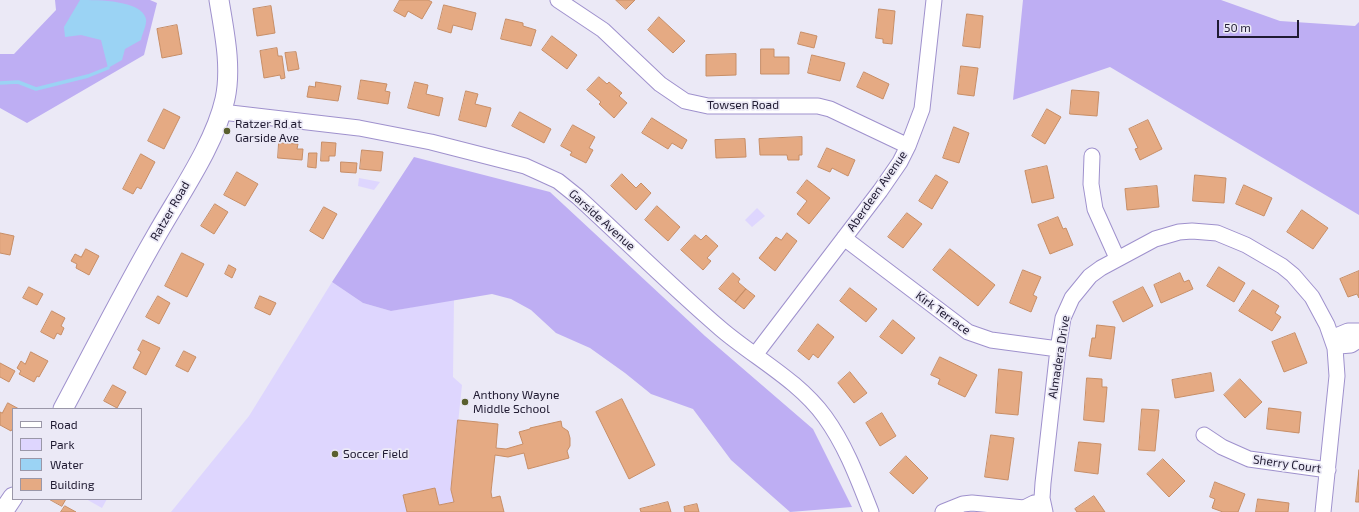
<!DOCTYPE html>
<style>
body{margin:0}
#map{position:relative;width:1359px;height:512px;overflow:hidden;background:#ebe9f6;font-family:"Exo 2",sans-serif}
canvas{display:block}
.legend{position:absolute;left:12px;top:408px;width:130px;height:92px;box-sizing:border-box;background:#ebe9f6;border:1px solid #9a97a8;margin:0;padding:5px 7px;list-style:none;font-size:12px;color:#201b32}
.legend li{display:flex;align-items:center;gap:8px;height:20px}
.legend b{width:20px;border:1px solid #9a97a8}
.scale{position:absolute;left:1217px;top:20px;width:82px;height:18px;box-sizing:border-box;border:2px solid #201b32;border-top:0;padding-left:5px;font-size:12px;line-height:14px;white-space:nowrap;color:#201b32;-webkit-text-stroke:3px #ebe9f6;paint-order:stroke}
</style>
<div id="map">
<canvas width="1359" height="512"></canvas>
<ul class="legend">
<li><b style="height:5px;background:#fff"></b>Road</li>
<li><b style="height:11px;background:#ded6fe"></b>Park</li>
<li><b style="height:11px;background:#9bd3f4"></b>Water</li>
<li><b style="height:11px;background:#e5aa83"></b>Building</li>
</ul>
<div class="scale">50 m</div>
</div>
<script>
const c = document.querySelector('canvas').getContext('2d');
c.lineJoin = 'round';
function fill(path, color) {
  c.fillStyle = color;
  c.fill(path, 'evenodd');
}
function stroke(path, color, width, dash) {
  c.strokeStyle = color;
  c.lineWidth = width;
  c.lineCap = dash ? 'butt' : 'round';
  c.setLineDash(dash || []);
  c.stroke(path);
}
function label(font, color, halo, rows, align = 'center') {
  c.font = font + ' "Exo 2",sans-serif';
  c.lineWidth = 3.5;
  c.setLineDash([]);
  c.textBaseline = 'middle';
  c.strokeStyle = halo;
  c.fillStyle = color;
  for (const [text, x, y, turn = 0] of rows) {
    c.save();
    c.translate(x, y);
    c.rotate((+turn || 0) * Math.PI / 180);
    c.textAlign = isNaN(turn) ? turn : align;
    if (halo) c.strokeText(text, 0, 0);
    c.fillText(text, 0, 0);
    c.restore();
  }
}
fill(new Path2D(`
 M359,178l21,4 -6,8 -16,-4z
 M757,208l8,8 -13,11 -7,-7z
 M332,282l31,21 28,8 63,-12 -1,78 9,8 -11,105 3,12 -15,3 -4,-17 -32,7 4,17h-236l78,-96z
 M86,499h21l-5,9z`), '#ded6fe');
fill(new Path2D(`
 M55,0h95l7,3 -13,52 -117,68 -27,-15v-54h14l42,-44z
 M1023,0h198l59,21 75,5 4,-4v193l-249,-148 -97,33z
 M414,157l136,35 155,144 108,93 39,78 -62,5 -59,-52 -38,-51 -42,-15 -26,-21 -35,-25 -34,-15 -25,-23 -20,-11 -19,-5 -101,17 -28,-8 -31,-21z`), '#beaef3');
fill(new Path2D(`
 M80,0c18,0 62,0 66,19 1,6 -4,15 -5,21l-16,9 -3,11 -14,8 -7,-28 -20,-5 -16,2 -1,-10z`), '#9bd3f4');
stroke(new Path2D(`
 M0,83l18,-1 18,7 52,-13 20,-8`), '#9bd3f4', 3.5);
const building = new Path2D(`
 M400,0h28l4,2 -10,17 -14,-8 -3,6 -11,-6z
 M616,0h19l-9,9z
 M444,5l32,8 -4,17 -19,-5 -2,8 -13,-4z
 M271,6l4,27 -18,3 -4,-27z
 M879,9l16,2 -3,33 -9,-1v-4l-7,-1z
 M967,14l16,2 -3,32 -17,-2z
 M659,17l26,24 -12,12 -25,-23z
 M506,19l17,4v3l13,4 -5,16 -30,-7z
 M177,25l5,29 -20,4 -5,-29z
 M801,32l16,4 -3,12 -16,-4z
 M552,36l25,19 -10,14 -25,-19z
 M277,48l1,8h4l3,22 -4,1 -1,-4 -16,3 -4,-27z
 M761,49h13v8h15v17h-28z
 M296,52l3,17 -11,2 -3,-18z
 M736,54v21l-30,1v-21z
 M812,55l33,8 -5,18 -32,-8z
 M961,66l17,2 -4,28 -16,-2z
 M864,72l25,12 -6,15 -26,-12z
 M599,77l8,7 2,-2 13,11 -3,3 8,7 -13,15 -15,-14 2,-2 -14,-12z
 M361,80l26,4 -2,7 5,1 -2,12 -30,-5z
 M316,82l25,4 -3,15 -31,-4 2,-11 6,1z
 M415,82l13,3 -2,9 17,4 -4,18 -31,-8z
 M1072,90l27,2 -2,24 -27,-2z
 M466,91l12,3 -3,10 16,4 -5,19 -27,-7z
 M164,109l16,8 -16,32 -16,-8z
 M1047,109l14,8 -16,27 -13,-8z
 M520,112l31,17 -7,14 -32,-17z
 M652,118l35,22 -5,9 -10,-6 -4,6 -26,-16z
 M1148,120l14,29 -22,11 -5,-11 3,-1 -9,-19z
 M573,125l22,12 -6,11 4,2 -7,13 -16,-8 2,-3 -11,-6z
 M954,127l15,6 -10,30 -16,-5z
 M802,137v18h-3v5h-11l-1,-5h-27l-1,-16z
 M745,139l1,18 -30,1 -1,-18z
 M322,142l14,1 -1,13h-6v5h-8z
 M279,143l19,1 -1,5h6l-1,11 -24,-2z
 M827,148l28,12 -7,16 -16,-8 -2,4 -12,-5z
 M362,150l21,2 -2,19 -21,-2z
 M309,153h8l-1,15 -8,-1z
 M141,154l14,8 -14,27 -4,-2 -4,7 -10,-5z
 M341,162l16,1 -1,10 -15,-1z
 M1047,166l7,32 -22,5 -7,-32z
 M237,172l21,12 -13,22 -21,-11z
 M622,174l14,14 5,-5 10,10 -15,17 -25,-24z
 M936,175l12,7 -16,27 -13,-8z
 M1195,175l31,3 -2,25 -31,-2z
 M807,180l23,18 -21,26 -12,-10 10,-13 -10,-8z
 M1244,185l28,13 -8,18 -28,-12z
 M1157,186l2,21 -32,3 -2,-21z
 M215,204l13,8 -14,22 -13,-8z
 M657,206l23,21 -12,14 -23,-21z
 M324,207l13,7 -14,25 -13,-8z
 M1302,210l26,18 -15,21 -26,-17z
 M907,213l15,11 -19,24 -15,-11z
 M1058,217l5,12 3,-1 7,17 -23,9 -12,-29z
 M0,233l14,3 -4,19 -10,-2z
 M787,233l10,8 -22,30 -16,-13 17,-21 5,3z
 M695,235l6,5 5,-5 12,11 -11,12 4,3 -8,9 -22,-20z
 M86,249l13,7 -10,19 -13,-7 1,-4 -6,-3 4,-7 6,3z
 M950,249l45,36 -17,21 -45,-36z
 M182,253l22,11 -17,33 -22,-11z
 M229,265l7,4 -4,9 -7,-4z
 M1219,267l26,16 -11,19 -27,-16z
 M1023,270l18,7 -8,18 4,2 -6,15 -21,-9z
 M1359,271v27l-2,-4 -9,3 -8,-18z
 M733,273l7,6 -2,3 8,7 -11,13 -16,-13z
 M1180,273l4,9 5,-2 4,9 -32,14 -7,-18z
 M29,287l14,7 -6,11 -14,-7z
 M1143,287l10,19 -30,16 -10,-20z
 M850,288l27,21 -11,13 -26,-21z
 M746,289l9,7 -11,13 -9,-7z
 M1253,290l26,16 -4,7 6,4 -9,14 -33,-20z
 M158,296l12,7 -11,21 -13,-7z
 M260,296l16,7 -6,12 -15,-7z
 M52,311l13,7 -4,8 3,2 -3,7 -4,-2 -3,6 -13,-7z
 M893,320l22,18 -13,16 -22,-17z
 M818,324l16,13 -16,21 -5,-4 -4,6 -11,-9z
 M1097,325l18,2 -4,32 -22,-3 3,-18h3z
 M1295,333l12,30 -23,9 -12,-30z
 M143,340l17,8 -14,27 -13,-7 8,-16 -3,-2z
 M184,351l12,6 -8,15 -12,-6z
 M31,352l17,9 -9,16 -2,-1 -3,6 -15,-8 2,-3 -4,-3 4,-7 4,3z
 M940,357l37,18 -12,22 -27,-13 2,-5 -9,-4z
 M0,363l15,8 -6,11 -9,-5z
 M999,369l23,3 -4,43 -22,-2z
 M850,372l17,21 -13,10 -16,-20z
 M1211,373l3,18 -39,7 -3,-18z
 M1087,378l15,1v8h5l-3,35 -20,-2z
 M1240,379l22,23 -17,16 -21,-23z
 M113,385l13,7 -9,16 -13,-7z
 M622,399l33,66 -26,14 -33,-67z
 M8,403l11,6h-6v19l-2,3 -11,-6v-13l2,1z
 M1269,408l32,4 -2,21 -32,-4z
 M1142,409l17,1 -4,41 -16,-1z
 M882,413l14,23 -16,10 -14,-23z
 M458,420l40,4 -2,24 10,1 17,-5 -4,-12 11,-3v-1l31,-7 1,6 6,4 2,7v8l-3,5 2,7 -41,11 -4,-16 -16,4 -13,-2 -4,37 1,6 8,-2 4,16h-97l-4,-17 32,-7 4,17 15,-3 -3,-12z
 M991,435l23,3 -6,42 -23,-3z
 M1079,442l22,2 -3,30 -23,-3z
 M906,456l22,22 -15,16 -23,-21z
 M1163,459l22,22 -16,16 -22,-23z
 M1359,470v32h-3z
 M1215,482l30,12 -7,18h-15l-11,-4 3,-9 -5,-2z
 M1094,496l11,16h-28l-2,-3z
 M49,499h17l-4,7z
 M1258,499l31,4 -1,9h-32z
 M668,502l3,10h-30l-1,-3z
 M697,504l2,8h-14l-1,-5z
 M65,506l11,6h-15z`);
fill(building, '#e5aa83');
stroke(building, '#c78e67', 1);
const minor = new Path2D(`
 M558,0l45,30 57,54 25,17 23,5h110l12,3 78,37
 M222,112l137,16 72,14 94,24 33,15 20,16c48,44 94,90 143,132 34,29 77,51 104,88 21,29 33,62 46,95
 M1092,156l-1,28 4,25 22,49
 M844,238l124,94 23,8 67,9
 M1359,331h-11l-12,5 -3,6 6,4 12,-1 8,-5
 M755,355l125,-164 20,-29 8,-16 14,-37 12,-109
 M1204,435l18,12 27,12 79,11
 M943,512l20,-8 9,-1 52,5 10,-5 10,9
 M1045,512l-3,-14 1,-15 15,-134 5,-31 9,-20 18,-22 11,-8 54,-29 24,-7 13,-1 25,2 29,12 36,21 11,9 19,22 15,28 8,23 2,28 -14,136`);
const major = new Path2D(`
 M63,409c31,-58 60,-116 93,-173 23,-41 59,-92 69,-137 7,-32 -1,-68 -6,-99
 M3,512l10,-15`);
stroke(minor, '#9f91cd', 17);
stroke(major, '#9f91cd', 21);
stroke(minor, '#fff', 15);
stroke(major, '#fff', 19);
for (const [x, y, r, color] of [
 [227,131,4,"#5a602e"],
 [465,402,4,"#5a602e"],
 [335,454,4,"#5a602e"]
]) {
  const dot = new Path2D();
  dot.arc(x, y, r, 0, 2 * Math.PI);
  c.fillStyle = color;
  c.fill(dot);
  stroke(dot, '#ebe9f6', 1.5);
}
label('12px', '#201b32', '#ebe9f6', [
 ["Towsen Road",743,105],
 ["Aberdeen Avenue",877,191,-55],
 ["Ratzer Road",170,211,-60],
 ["Garside Avenue",602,220,42],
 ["Kirk Terrace",943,313,36],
 ["Almadera Drive",1059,357,-81],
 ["Sherry Court",1287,464,8]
]);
label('12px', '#201b32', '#ebe9f6', [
 ["Ratzer Rd at",235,124],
 ["Garside Ave",235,138],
 ["Anthony Wayne",473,395],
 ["Middle School",473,409],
 ["Soccer Field",343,454]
], 'left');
</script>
